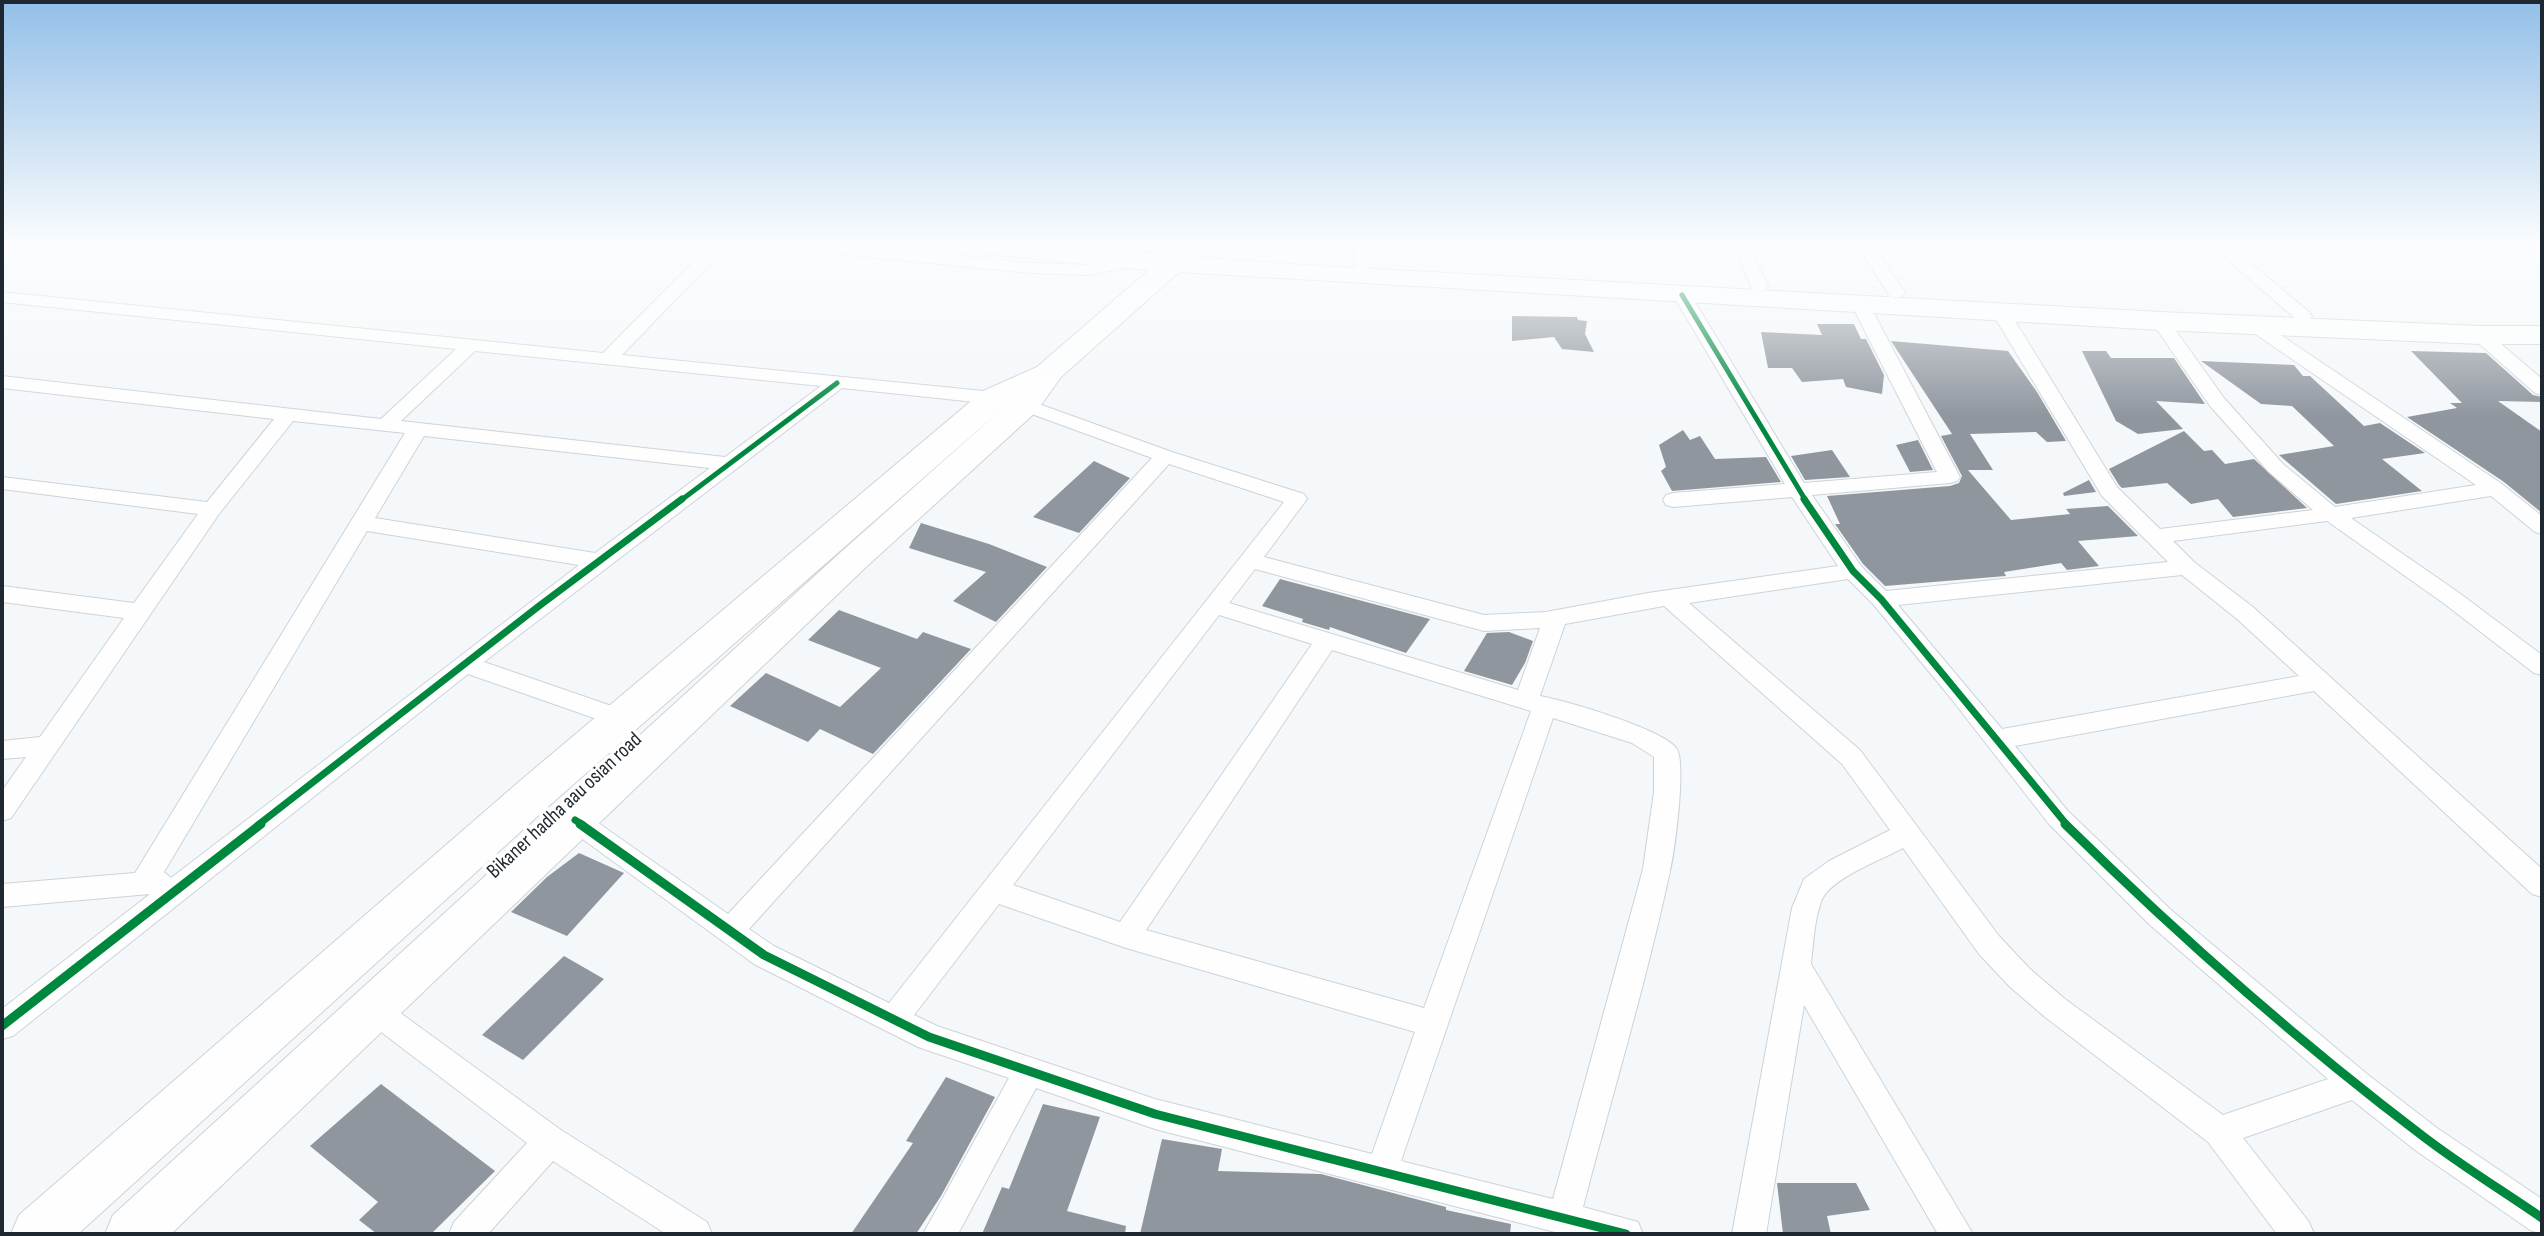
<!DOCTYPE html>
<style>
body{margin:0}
#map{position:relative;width:2544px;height:1236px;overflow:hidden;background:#f5f8fb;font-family:"Sofia Sans Condensed",sans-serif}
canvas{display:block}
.frame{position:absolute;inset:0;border:4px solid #1f2831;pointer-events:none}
</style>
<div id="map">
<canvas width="2544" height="1236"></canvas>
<div class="frame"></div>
</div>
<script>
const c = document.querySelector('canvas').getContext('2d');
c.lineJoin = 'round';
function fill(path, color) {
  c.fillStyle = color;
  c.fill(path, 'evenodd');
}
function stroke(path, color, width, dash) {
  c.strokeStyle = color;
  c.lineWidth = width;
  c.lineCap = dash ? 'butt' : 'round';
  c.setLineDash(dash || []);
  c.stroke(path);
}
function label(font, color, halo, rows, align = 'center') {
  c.font = font + ' "Sofia Sans Condensed",sans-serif';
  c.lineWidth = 7;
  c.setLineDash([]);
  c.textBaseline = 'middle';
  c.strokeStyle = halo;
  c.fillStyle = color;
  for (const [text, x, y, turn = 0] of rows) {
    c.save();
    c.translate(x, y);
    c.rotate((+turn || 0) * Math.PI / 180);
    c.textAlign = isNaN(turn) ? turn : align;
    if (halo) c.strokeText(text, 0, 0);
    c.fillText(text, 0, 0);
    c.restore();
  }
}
fill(new Path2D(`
 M1512,316l65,1 1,3 9,1 -2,13 9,18 -32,-3 -8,-12 -42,4z
 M1817,324h37l7,15h5l18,36 -2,19 -36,-7 -3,-8 -41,3 -10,-14h-24l-7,-36 61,3z
 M1891,341l117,10 29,41 29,49 -19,1 -11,-10 -66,2 23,36h-25l43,50 59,-6 -4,-5 42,-3 30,30 -60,5 21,25 -32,4 -6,-7 -57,9 2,4 -121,10 -22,-22 -28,-40h5l-13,-28 123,-10 9,-3 3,-7 -21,-40 11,-2z
 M2082,351h24l5,7h63l31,46 -49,-3 27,28 -45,5 -22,-13z
 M2411,351l75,2 47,42 9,2v5l-44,-1 44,31v81l-38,-31 -97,-65 50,-9 -7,-5h12z
 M2201,361l93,4 9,11h7l54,50 16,-3 45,30 -43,6 40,32 -86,13 -57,-49 55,-9 -42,-40 -31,-2z
 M1683,430l7,10 10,-4 15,23 51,-2 15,25 -109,9 -11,-20 5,-4 -7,-22z
 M2184,431l20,20 8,-1 13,14 29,-5 53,49 -74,9 -15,-18 -27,5 -24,-21 -45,5 -3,-3 -10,-16z
 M1918,440l15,30 -23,2 -14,-27z
 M1832,450l18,27 -45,3 -14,-24z
 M1094,461l36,17 -51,55 -46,-16z
 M2089,480l7,12 -32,4 -1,-3z
 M921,523l68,21 58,23 -51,55 -43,-21 33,-29 -77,-24z
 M1280,579l150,40 -24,34 -76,-26 -1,3 -27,-8 1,-3 -41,-13z
 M839,610l78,29 6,-7 48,17 -98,105 -53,-25 -12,13 -78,-36 36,-33 74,34 41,-39 -73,-28z
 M1509,632l24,9 -8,22 -13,22 -48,-14 23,-38z
 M579,853l45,20 -57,63 -56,-24 36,-35z
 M564,956l40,23 -81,81 -41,-25z
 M946,1077l49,20 -54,99 -25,38h-65l62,-91 -7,-2z
 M381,1084l114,87 -64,63h-54l-18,-14 19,-18 -68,-56z
 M1043,1104l57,13 -33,94 59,15 -1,8h-143l20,-47 7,2z
 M1162,1139l60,10 -4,22 103,3 125,33v3l65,14 -1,10h-370z
 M1777,1183h79l14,27 -43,6 4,18h-48z`), '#8f969e');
const minor = new Path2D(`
 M712,243h18l-108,112 372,37 10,6 -10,6 -152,-16 -358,274 148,51 3,6 -3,6 -9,3 -9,-3 -146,-51 -455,362 -11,3v-30l148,-115 -148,13v-23l133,-11 270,-440 -112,-12 -74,93 -208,304 -9,3v-30l24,-34 -24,2v-18l38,-4 84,-119 -122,-16v-16l132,17 64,-89 -196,-25v-12l205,25 67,-83 -272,-31v-12l379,43 75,-70 -454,-47v-10l601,61zM475,351l346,35 -96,71 -324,-36zM424,436l286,32 -115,85 -220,-35zM367,531l212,34 -408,313 -7,-6z
 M769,243h63l199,20 57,2 50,-9 8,5 -8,5 -50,9 -57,-2 -254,-25z
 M1123,243h37l30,6 2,4 -8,5 -53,-10z
 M1352,243h16l2,22 -2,4h-12z
 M1732,243h16l20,43 -3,4h-12z
 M1856,243h16l33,50 -3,4h-12z
 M2208,243h19l82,69 3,4 -3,4h-12z
 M1682,290l9,5 113,188 133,-11 -87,-170 9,-5 9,5 92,175 -3,4 -7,2 -138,12 49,71 25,25 282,-29 -66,-66 -111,-185 9,-5 9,5 108,176 43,42 153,-19 -44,-38 -59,-66 -59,-85 9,-5 6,1 58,81 59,66 52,43 141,-22 -228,-156 -3,-4 3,-4h12l242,163 40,32v18l-7,-2 -44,-36 -140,22 107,74 84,63v20l-8,-2 -92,-71 -115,-81 -154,20 21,21 59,45 289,262v28l-10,-3 -218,-203 -299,55 52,64 103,99 197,165 70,54 105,71v35l-12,-4 -115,-80 -63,-50 -109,38 66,84 5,12h-37l-69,-92 -163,-125 -35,-30 -31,-33 -76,-106c-24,13 -59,25 -77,45 -11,13 -13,54 -15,71l162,270h-35l-134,-229 -38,229h-34l60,-326 12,-29 25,-18 61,-31 -48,-66 -178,-158 -99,18 -25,72c24,4 126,34 137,53 9,17 -2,101 -7,122 -24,113 -58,224 -87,336l55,15 5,12h-80l-408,-105 -119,-41 -78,146h-35l86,-156 -91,-31 -164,-83 -188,-137 -4,-7 4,-7 9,-3 9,3 144,101 424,-456 -134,-49 -3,-4 10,-6 147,53 132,42 3,5 -43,58 220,58 62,-3 102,-19 190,-27 -46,-69 -119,10 -7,-2 -3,-5 3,-5 7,-2 112,-9 -112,-189zM1169,464l115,38 -395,501 -115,-57 -25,-17zM1255,569l229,62 56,-3 -22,62 -289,-87zM2182,575l55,44 62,57 -297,53 -104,-124zM1848,579l25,25 72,87 104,133 101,101 178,154 -105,36 -158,-116 -35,-30 -31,-33 -139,-186 -171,-147zM1219,615l93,29 -192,278 -107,-37zM1332,650l199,61 -107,297 -278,-78zM1553,718l79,25 22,14v35l-11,77 -90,330 -152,-38zM999,904l127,44 289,84 -43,122 -217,-55 -218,-73 -23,-11z
 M2480,330l6,1 56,48v16l-7,-2 -61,-54 -3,-4z
 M374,997l10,4 177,129 146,92 5,12h-46l-113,-73 -65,73h-39l5,-12 73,-79 -163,-124 -5,-9 5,-9z`);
const primary = new Path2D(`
 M944,243h98l124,12 15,-7 9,2 4,7 125,9 841,46 320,14h62v18h-62l-320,-14 -981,-58 -118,105 -25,35 -171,156 -694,666h-66l8,-19 728,-663 169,-150 -459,402 -473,430h-67l8,-19 502,-435 462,-389 54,-24 112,-97 -192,-19 -9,-2z`);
stroke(minor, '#cdd3d8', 2);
stroke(primary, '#cdd3d8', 2);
fill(minor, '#fefefe');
fill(primary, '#fefefe');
stroke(new Path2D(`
 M1682,295l124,206
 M680,501l157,-118`), '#00873e', 5);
stroke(new Path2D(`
 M1804,499l49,72 28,28 186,226
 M575,820l8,5
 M258,825l281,-219 143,-107`), '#00873e', 7);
stroke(new Path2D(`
 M580,824l184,131 165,82 226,77 471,120
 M2065,824c113,111 232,217 359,313 38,29 79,54 118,81
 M2,1026l259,-202`), '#00873e', 9);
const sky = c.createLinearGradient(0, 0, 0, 417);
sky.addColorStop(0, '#93bfe9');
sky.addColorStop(0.58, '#fafcfd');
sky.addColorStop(1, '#fafcfd00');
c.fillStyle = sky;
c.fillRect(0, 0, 2544, 417);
label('21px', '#1f2831', '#fff', [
 ["Bikaner hadha aau osian road",565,806,-43]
]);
</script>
